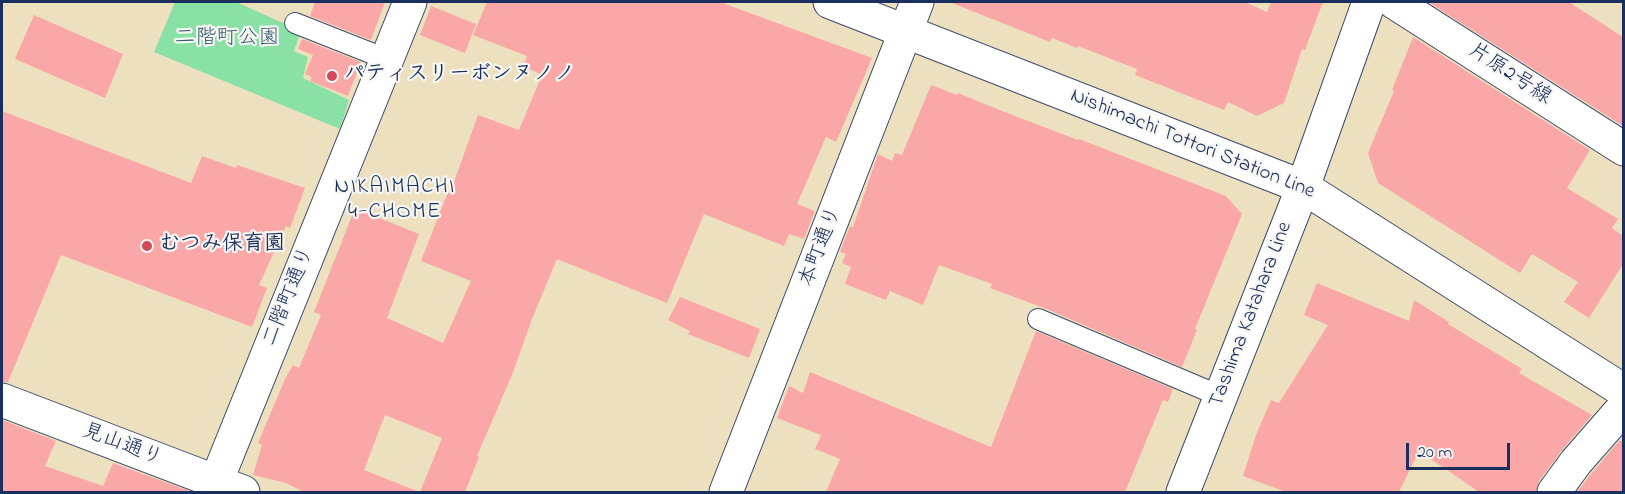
<!DOCTYPE html>
<meta charset="utf-8">
<style>
body{margin:0}
#map{position:relative;width:1625px;height:494px;overflow:hidden;background:#ede0bf;font-family:"Indie Flower",sans-serif}
canvas{display:block}
.frame{position:absolute;inset:0;border:3px solid #1b2f5e;pointer-events:none}
.scale{position:absolute;left:1406px;top:443px;width:104px;height:27px;box-sizing:border-box;border:3px solid #1b2f5e;border-top:0;padding-left:8px;font-size:18px;line-height:21px;white-space:nowrap;color:#1b2f5e;-webkit-text-stroke:4px #f6f6f2;paint-order:stroke}
</style>
<div id="map">
<canvas width="1625" height="494"></canvas>
<div class="frame"></div>
<div class="scale">20 m</div>
</div>
<script>
const c = document.querySelector('canvas').getContext('2d');
c.lineJoin = 'round';
function fill(path, color) {
  c.fillStyle = color;
  c.fill(path, 'evenodd');
}
function stroke(path, color, width, dash) {
  c.strokeStyle = color;
  c.lineWidth = width;
  c.lineCap = dash ? 'butt' : 'round';
  c.setLineDash(dash || []);
  c.stroke(path);
}
function label(font, color, halo, rows, align = 'center') {
  c.font = font + ' "Indie Flower","Klee One",sans-serif';
  c.lineWidth = 4.5;
  c.setLineDash([]);
  c.textBaseline = 'middle';
  c.strokeStyle = halo;
  c.fillStyle = color;
  for (const [text, x, y, turn = 0] of rows) {
    c.save();
    c.translate(x, y);
    c.rotate((+turn || 0) * Math.PI / 180);
    c.textAlign = isNaN(turn) ? turn : align;
    if (halo) c.strokeText(text, 0, 0);
    c.fillText(text, 0, 0);
    c.restore();
  }
}
fill(new Path2D(`
 M175,2h61l65,29 -7,20 14,6 -5,21 46,22 -9,29 -186,-77z`), '#89e1a5');
fill(new Path2D(`
 M315,2h70l-14,38 -61,-24z
 M487,2h233l152,56 -36,84 -10,-5 -29,67 18,7 -11,28 -15,-5 -5,12 -80,-32 -37,89 -110,-44 -25,60 -20,56 -35,81 2,1 -14,35h-45l22,-54 -57,-23 -21,55 53,21v1h-113l-18,-9 -33,-8 9,-30 -4,-2 27,-64 8,-14 6,3 22,-53 -7,-3 41,-104 64,26 -32,84 56,25 28,-62 -50,-20 27,-69 2,1 28,-78 41,15 23,-55 -19,-9 4,-10 -54,-21z
 M952,2h293l22,10 4,-10h52l-18,48 -3,-1 -18,54 -27,13 -29,-14 -4,8 -89,-35 2,-6 -59,-23 -1,2 -25,-10 -2,4 -98,-39z
 M1428,2h141l54,35v89z
 M431,6l45,18 -11,29 -45,-18z
 M34,15l89,39 -18,44 -90,-39z
 M1413,37l177,113 -23,38 51,31 -6,9 11,8v28l-34,54 -25,-16 14,-20 -46,-28 -12,19 -142,-90 -10,-30 26,-62 -2,-1z
 M302,39l59,23 -13,34 -38,-15 2,-4 -7,-3 8,-19 -15,-6z
 M931,85l26,10 1,-2 44,18 76,29 1,-1 147,57 16,18 -47,115 2,1 -15,37 -138,-59 -54,-20 2,-4 -53,-19 -16,40 -33,-14 -4,9 -41,-16 6,-17 -9,-4 4,-9 -6,-2 10,-26 3,1 25,-73 14,7 3,-8 7,2z
 M2,111l189,72 11,-27 34,12 1,-3 68,23 -15,40 -4,-2 -27,59 8,3 -15,39 -191,-72 -53,127h-6z
 M1317,283l92,38 5,-21 35,22 -1,2 74,45 -3,4 73,42 -30,35 -23,31 -3,11h-57l-60,-41 -20,41h-113l-43,-16 13,-41 15,-35 8,3 49,-78 -24,-10z
 M680,297l80,32 -11,29 -61,-24 2,-3 -22,-11z
 M1036,331l137,58 -5,13 -5,-2 -38,92h-299l14,-33 -25,-10 6,-14 -44,-17 12,-32 14,7 7,-21 181,75z
 M2,420l54,21 -11,25 58,20 10,-23 79,29h-190z
 M1620,440l3,3v49h-46l14,-18z`), '#faa8a7');
const lane = new Path2D(`
 M295,23l91,36
 M1038,319l182,77`);
const street = new Path2D(`
 M1394,2l230,147
 M2,400l241,92
 M212,492l198,-490
 M726,492l191,-490
 M1554,492l22,-30 48,-55`);
const secondary = new Path2D(`
 M830,2l473,185 321,204
 M1183,492l120,-305 66,-185`);
stroke(lane, '#3a4a6d', 22);
stroke(street, '#3a4a6d', 35);
stroke(secondary, '#3a4a6d', 35);
stroke(lane, '#fff', 20);
stroke(street, '#fff', 33);
stroke(secondary, '#fff', 33);
for (const [x, y, r, color] of [
 [332,76,6,"#d1495b"],
 [147,246,6,"#d1495b"]
]) {
  const dot = new Path2D();
  dot.arc(x, y, r, 0, 2 * Math.PI);
  c.fillStyle = color;
  c.fill(dot);
  stroke(dot, '#f6f6f2', 2);
}
label('21px', '#365c70', '#f6f6f2', [
 ["二階町公園",227,40]
]);
label('21px', '#1b2f5e', '#f6f6f2', [
 ["片原2号線",1509,75,33],
 ["Nishimachi Tottori Station Line",1192,145,22],
 ["本町通り",822,247,-69],
 ["二階町通り",290,297,-68],
 ["Tashima Katahara Line",1252,315,-69],
 ["見山通り",122,446,21]
]);
label('bold 21px', '#1b2f5e', '#f6f6f2', [
 ["パティスリーボンヌノノ",344,76],
 ["むつみ保育園",159,246]
], 'left');
c.letterSpacing = '1.5px';
label('22px', '#1b2f5e', '#f6f6f2', [
 ["NIKAIMACHI",395,188],
 ["4-CHOME",395,213]
]);
c.letterSpacing = '0px';
</script>
